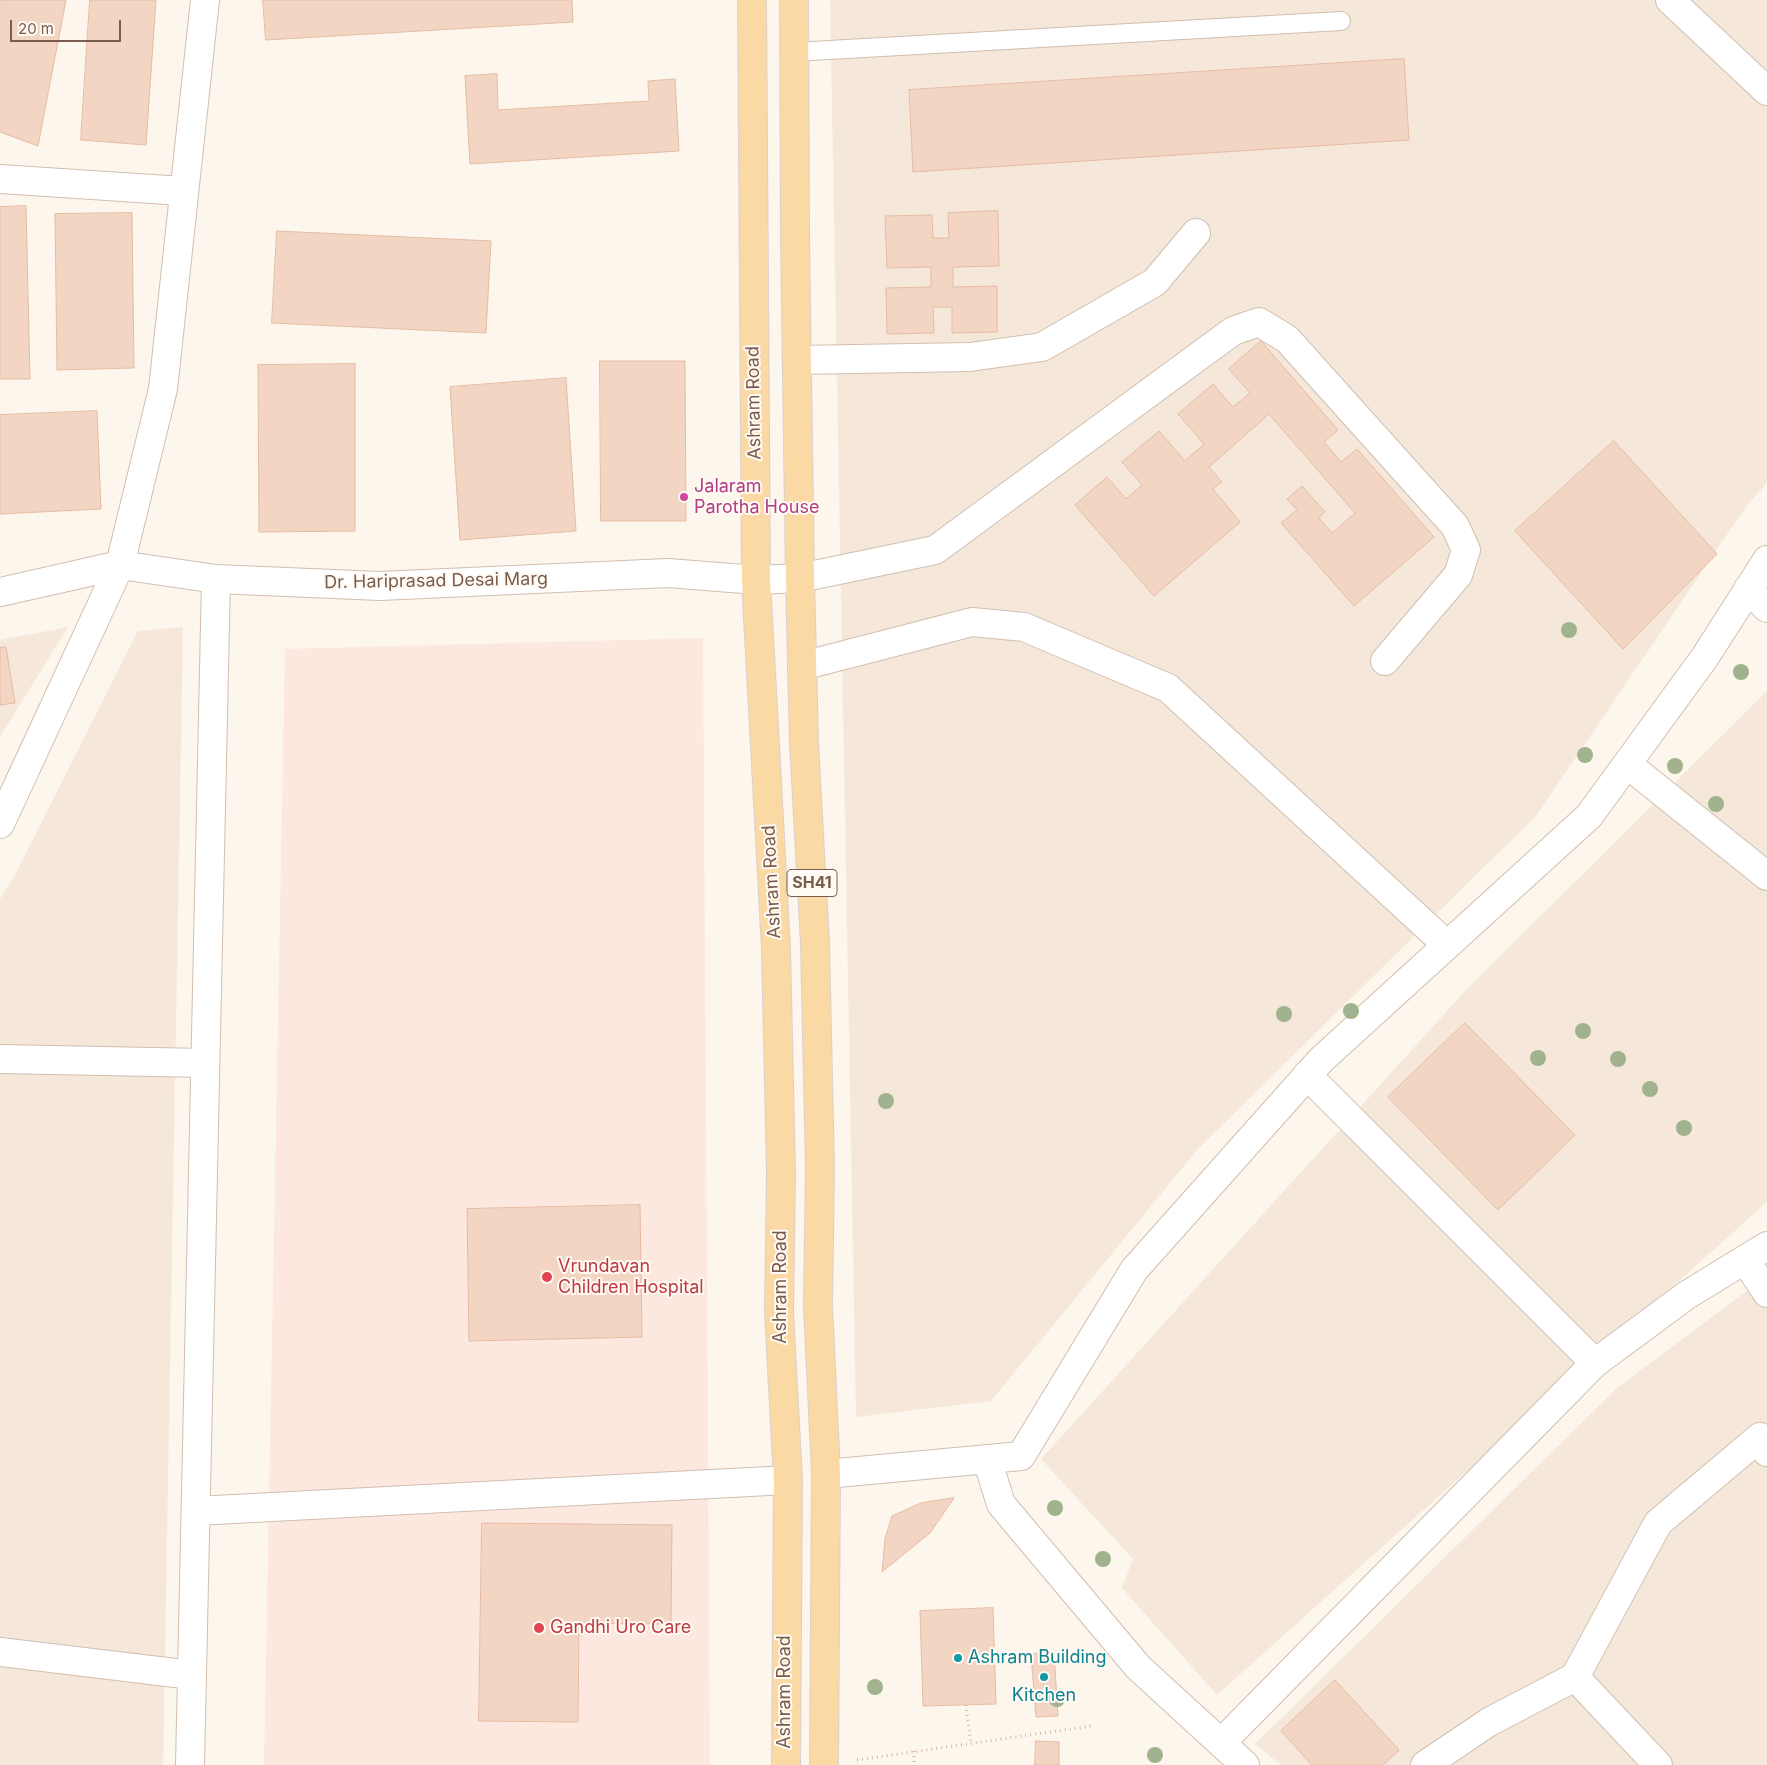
<!DOCTYPE html>
<style>
body{margin:0}
#map{position:relative;width:1767px;height:1765px;overflow:hidden;background:#fdf6ec;font-family:Inter,sans-serif}
canvas{display:block}
.scale{position:absolute;left:10px;top:20px;width:111px;height:22px;box-sizing:border-box;border:2px solid #7a5c4d;border-top:0;padding-left:6px;font-size:15px;line-height:18px;white-space:nowrap;color:#7a5c4d;-webkit-text-stroke:4px #fffaf3;paint-order:stroke}
</style>
<div id="map">
<canvas width="1767" height="1765"></canvas>
<div class="scale">20 m</div>
</div>
<script>
const c = document.querySelector('canvas').getContext('2d');
c.lineJoin = 'round';
function fill(path, color) {
  c.fillStyle = color;
  c.fill(path, 'evenodd');
}
function stroke(path, color, width, dash) {
  c.strokeStyle = color;
  c.lineWidth = width;
  c.lineCap = dash ? 'butt' : 'round';
  c.setLineDash(dash || []);
  c.stroke(path);
}
function label(font, color, halo, rows, align = 'center') {
  c.font = font + ' Inter,sans-serif';
  c.lineWidth = 4;
  c.setLineDash([]);
  c.textBaseline = 'middle';
  c.strokeStyle = halo;
  c.fillStyle = color;
  for (const [text, x, y, turn = 0] of rows) {
    c.save();
    c.translate(x, y);
    c.rotate((+turn || 0) * Math.PI / 180);
    c.textAlign = isNaN(turn) ? turn : align;
    if (halo) c.strokeText(text, 0, 0);
    c.fillText(text, 0, 0);
    c.restore();
  }
}
fill(new Path2D(`
 M830,0h937v483l-20,22 -211,311 -339,334 -206,251 -135,16z
 M68,627l-68,110v-97z
 M183,627l-20,1138h-163v-866l16,-26 122,-242z
 M1767,691v511l-550,493 -95,-107 11,-29 -92,-100 426,-470z
 M1767,1276v489h-486l-26,-21 363,-357z`), '#f5e8da');
fill(new Path2D(`
 M703,638l7,1127h-446l21,-1116z`), '#fde8e0');
const building = new Path2D(`
 M0,0h66l-28,146 -38,-14z
 M90,0h66l-10,145 -65,-5z
 M263,0h309l1,22 -307,18z
 M1404,59l5,81 -496,32 -4,-82z
 M497,74l1,36 151,-9 -1,-20 27,-2 4,72 -209,13 -5,-88z
 M26,206l4,173h-30v-172z
 M998,211l1,55 -46,1v20l44,-1v46l-45,1v-26h-19l1,26 -47,1 -1,-46 45,-1v-20l-44,1 -2,-52 47,-1 1,23h16l-1,-25z
 M132,213l2,155 -77,2 -2,-156z
 M277,231l214,10 -5,92 -214,-10z
 M1261,341l77,89 -14,12 17,20 16,-13 77,88 -80,69 -73,-83 16,-13 -10,-11 15,-13 23,26 -6,6 13,15 23,-20 -86,-99 -60,53 13,15 -9,7 27,33 -86,74 -79,-91 32,-28 19,22 16,-14 -20,-23 37,-31 26,30 19,-17 -26,-30 35,-30 20,23 17,-14 -21,-24z
 M600,361h85l1,160h-85z
 M355,364v167l-96,1 -1,-167z
 M566,378l10,153 -116,9 -10,-153z
 M97,411l4,98 -101,5v-99z
 M1614,441l103,113 -94,95 -108,-118z
 M6,647l9,56 -15,2v-57z
 M1465,1023l110,112 -77,75 -110,-113z
 M640,1205l2,132 -173,4 -2,-132z
 M954,1498l-24,35 -48,39 3,-33 7,-23 29,-13z
 M482,1523l190,2 -1,99 -92,-1 -1,99 -99,-1z
 M993,1608l3,96 -73,2 -3,-95z
 M1054,1653l4,63 -22,1 -5,-63z
 M1335,1680l64,70 -16,15h-71l-31,-34z
 M1036,1741l23,1v23h-24z`);
fill(building, '#f3d5c3');
stroke(building, '#e6bba3', 1);
const lane = new Path2D(`
 M794,52l547,-31`);
const street = new Path2D(`
 M1670,0l97,91
 M0,179l183,12
 M797,360l173,-3 72,-10 113,-65 41,-49
 M1748,589l19,19
 M0,592l120,-27 96,14 164,7 288,-13 88,7 44,-2 135,-28 298,-219 26,-9 28,17 168,187 11,24 -8,25 -73,86
 M802,666l170,-44 52,5 144,61 279,257
 M1627,764l140,112
 M0,824l120,-259 43,-176 42,-389
 M0,1059l205,4
 M1307,1075l288,288
 M1745,1260l22,33
 M987,1459l14,45 137,163 107,98
 M826,1474l195,-18 113,-186 187,-210 268,-244 116,-159 62,-97
 M196,1511l592,-31
 M0,1652l192,23
 M1575,1677l83,-154 102,-86 7,15
 M1221,1743l374,-380 92,-68 80,-49
 M190,1765l26,-1186
 M1425,1765l64,-43 86,-45 83,88`);
const primary = new Path2D(`
 M752,0l4,580 20,369 5,224 -2,139 9,168 -2,285
 M794,0l1,237 5,341 4,165 11,200 5,225 -2,138 8,168 -2,291`);
stroke(lane, '#d1beb0', 20);
stroke(street, '#d1beb0', 30);
stroke(primary, '#dad1cd', 30);
stroke(new Path2D(`
 M966,1705l5,39
 M914,1751v14
 M857,1760l234,-34`), '#d9b8a5', 3, [1, 4]);
stroke(lane, '#fff', 18);
stroke(street, '#fff', 28);
stroke(primary, '#fbd9a5', 28);
c.fillStyle = '#a0b28e';
for (const [x, y] of [
 [1569,630],
 [1741,672],
 [1585,755],
 [1675,766],
 [1716,804],
 [1351,1011],
 [1284,1014],
 [1583,1031],
 [1538,1058],
 [1618,1059],
 [1650,1089],
 [886,1101],
 [1684,1128],
 [1055,1508],
 [1103,1559],
 [875,1687],
 [1057,1699],
 [1155,1755]
]) {
  c.beginPath();
  c.arc(x, y, 8, 0, 2 * Math.PI);
  c.fill();
}
for (const [x, y, r, color] of [
 [684,497,5,"#d1479c"],
 [547,1277,6,"#e0444e"],
 [539,1628,6,"#e0444e"],
 [958,1658,5,"#0f9aa8"],
 [1044,1677,5,"#0f9aa8"]
]) {
  const dot = new Path2D();
  dot.arc(x, y, r, 0, 2 * Math.PI);
  c.fillStyle = color;
  c.fill(dot);
  stroke(dot, '#fffaf3', 2);
}
for (const [x, y, w] of [
 [812,883,50]
]) {
  const box = new Path2D();
  box.roundRect(x - w / 2, y - 13.5, w, 27, 4);
  c.fillStyle = '#fffaf3';
  c.fill(box);
  stroke(box, '#7a5c4d', 1);
}
label('bold 16px', '#7a5c4d', null, [
 ["SH41",812,883]
]);
label('18px', '#7a5c4d', '#fffaf3', [
 ["Ashram Road",754,403,-91],
 ["Dr. Hariprasad Desai Marg",436,581,-1],
 ["Ashram Road",772,882,-93],
 ["Ashram Road",781,1287,-90],
 ["Ashram Road",785,1692,-90]
]);
label('18px', '#b23c85', '#fffaf3', [
 ["Jalaram",694,487],
 ["Parotha House",694,508]
], 'left');
label('18px', '#be3a42', '#fffaf3', [
 ["Vrundavan",558,1267],
 ["Children Hospital",558,1288],
 ["Gandhi Uro Care",550,1628]
], 'left');
label('18px', '#0d838f', '#fffaf3', [
 ["Ashram Building",968,1658],
 ["Kitchen",1044,1696,"center"]
], 'left');
</script>
